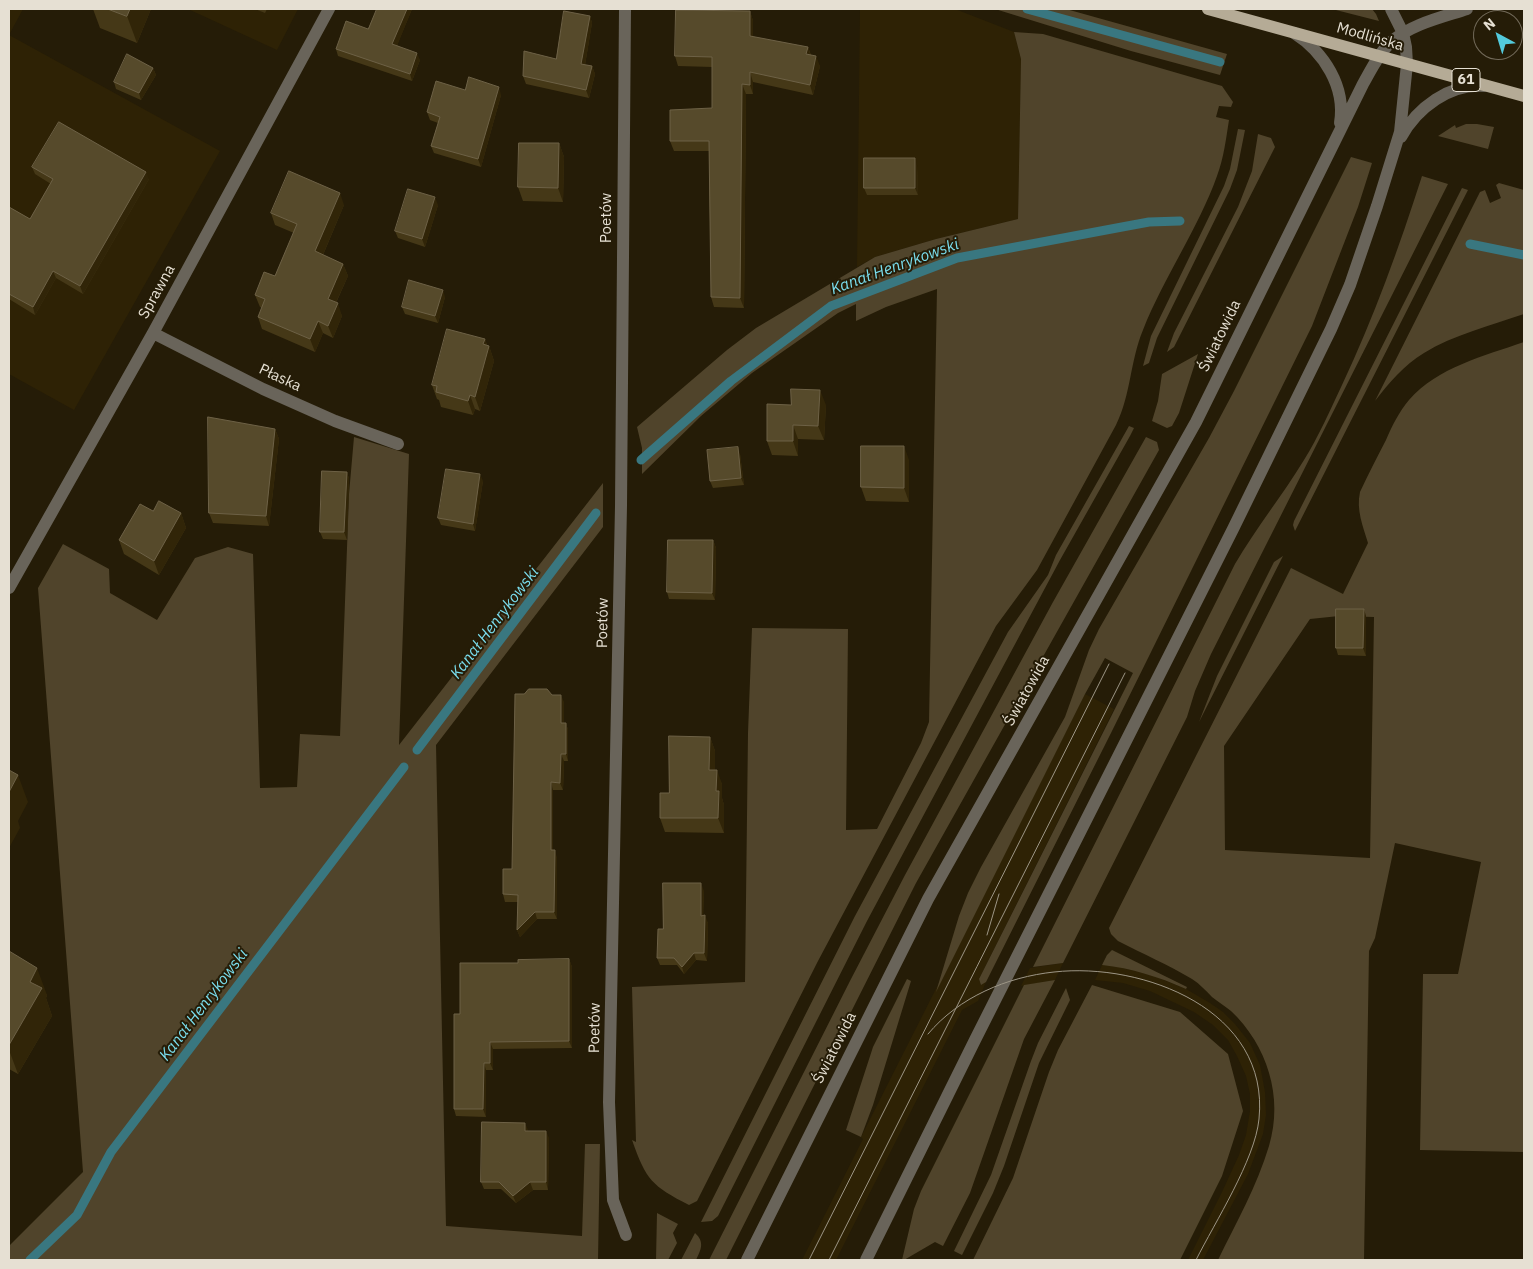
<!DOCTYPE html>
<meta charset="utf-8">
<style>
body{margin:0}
#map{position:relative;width:1533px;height:1269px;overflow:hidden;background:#251c07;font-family:"IBM Plex Sans",sans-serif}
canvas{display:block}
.frame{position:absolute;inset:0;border:10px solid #e6e0d3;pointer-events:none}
.north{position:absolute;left:1473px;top:10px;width:50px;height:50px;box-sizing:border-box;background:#251c07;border:1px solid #726a59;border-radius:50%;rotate:321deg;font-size:14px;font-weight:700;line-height:20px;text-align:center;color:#e6e0d3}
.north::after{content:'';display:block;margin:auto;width:18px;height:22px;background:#53cadc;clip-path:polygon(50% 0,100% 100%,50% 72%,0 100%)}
</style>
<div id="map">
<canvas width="1533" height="1269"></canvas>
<div class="frame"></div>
<div class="north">N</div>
</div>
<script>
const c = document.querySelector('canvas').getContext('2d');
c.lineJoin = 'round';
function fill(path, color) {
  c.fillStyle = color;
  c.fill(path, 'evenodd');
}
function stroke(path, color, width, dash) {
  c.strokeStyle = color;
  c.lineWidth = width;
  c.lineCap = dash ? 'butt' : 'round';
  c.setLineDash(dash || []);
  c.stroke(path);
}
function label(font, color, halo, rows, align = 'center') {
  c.font = font + ' "IBM Plex Sans",sans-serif';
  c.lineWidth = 4;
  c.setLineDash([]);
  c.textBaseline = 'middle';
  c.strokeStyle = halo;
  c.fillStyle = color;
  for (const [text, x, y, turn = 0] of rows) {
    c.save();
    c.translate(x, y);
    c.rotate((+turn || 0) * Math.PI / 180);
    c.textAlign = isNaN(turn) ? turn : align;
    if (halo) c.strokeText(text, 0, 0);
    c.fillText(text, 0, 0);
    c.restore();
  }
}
fill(new Path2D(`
 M9,9h14l-14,26 211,116 -146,259 -65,-36z
 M188,9h110l-21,41z
 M860,9h95l59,23 7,27 -3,160 -82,20 -61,18 -18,10z
 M1085,694l29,15 -135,270 2,6 5,-3 -8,19 -16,9 -126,250h-34l61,-121 -2,-2z
 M1063,963l-8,17 -34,6 9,-18z
 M1102,965l17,2 35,9 32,13 24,14 13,9 12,12 15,19 10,22 5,27 1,23 -3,19 -15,40 -45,86h-15l34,-68 17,-37 7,-20 4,-24v-17l-4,-18 -9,-20 -9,-16 -15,-15 -19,-13 -44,-21 -27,-8 -28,-3z`), '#2e2205');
fill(new Path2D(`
 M995,9h71l161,45 -7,21 -89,-24z
 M1332,9h40l4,5 3,7z
 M1014,32l29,2 179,52 11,16 -2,5 -12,-1 -3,11 13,3c-3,19 -5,37 -12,56 -19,53 -53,101 -74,154 -13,31 -12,65 -27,95l-79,145 -41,56 -178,335 -121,240 -8,4c-37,-19 -43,-25 -57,-65l4,2 -4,-155 113,-5 3,-249 4,-105 96,1 -2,201 31,-1 44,-86 8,-21 8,-433 -51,18 -30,14v-17l-18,9 -86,60 -51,43 -59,58v-26l-5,-21 90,-77 29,-22 119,-71 61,-18 82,-20 3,-160z
 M1466,124h11l17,3 -6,22 -50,-13 17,-11 1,3z
 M1238,129l7,1 -8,40 -7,19 -73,149 -8,25 -6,3 8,-30 73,-150 6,-17z
 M1258,134l13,4 4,9 -101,200 -7,5 7,-19 64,-126 14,-36z
 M1351,157l21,6 -14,44 -46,119 -201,407 -125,249 -5,3 -2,-6 154,-306 -28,-15 -20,36 -149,298 23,-76 9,-23 13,-26 84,-150 24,-67 10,-21 110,-191 25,-47z
 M1422,176l26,8 -237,470 -16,37 -8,26 -124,246 -30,4 202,-403c21,-36 47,-68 69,-104 15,-24 26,-50 38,-75 32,-68 57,-137 80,-209z
 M1499,183l25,7v124c-32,11 -71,21 -100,39 -20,12 -35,30 -49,48l105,-209 5,-2 5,13 11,-5 -5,-13z
 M1462,188l6,2 -173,341 -2,-6 1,-4z
 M1524,342v810l-104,-2 3,-176h35l23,-112 -86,-19 -20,95 -6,13 -5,309h-146c18,-37 39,-74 51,-114 15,-49 -2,-101 -38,-135 -6,-5 -13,-9 -19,-14 -6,-6 -12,-13 -20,-18 -23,-14 -49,-25 -74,-38l-7,-7 -2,-6 182,-360 52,26 25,-51c-5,-17 -12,-33 -8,-51 8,-17 17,-35 26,-52 6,-14 13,-28 23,-40 29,-33 75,-44 115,-58zM1339,616l35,1 -4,241 -145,-8 -1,-104 86,-127z
 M1198,354l-19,59 -7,13 -5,2 -15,-7 6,-20 4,-27z
 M1129,426l5,2 -4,8 -70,124 -193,361 -149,295 -6,5 -11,1 154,-306 153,-284 40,-57 8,-20z
 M354,437l55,17 -10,291 204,-262v44l-167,218 10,481 136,10 3,-92h15l-2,116h-589v-14l74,-74 -45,-584 25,-44 46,25 1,24 47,27 38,-62 33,-11 25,7 7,234 37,-1 3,-53 40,2 9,-242z
 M1146,437l11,5 2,8 -243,433 -190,377h-17l142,-281 54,-104 148,-273z
 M1283,556l-84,166 18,-46 57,-114z
 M1112,950l75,37 -1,2c-27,-12 -55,-21 -84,-24l5,-10z
 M907,979l4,2 -38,124 -12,32 -15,-7 27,-83z
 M1055,980l-31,59 -54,154 -27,53 -8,-4 -31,18h-2l12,-51 7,-18 103,-206z
 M1092,985l88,27 48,42 15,57 -21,65 -42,84h-207l40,-82 36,-106 9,-22z
 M1066,988l4,12 -31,63 -35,103 -11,27 -31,62 -8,-4 37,-76 40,-114 7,-18z
 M657,1213l21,11 -5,9 4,10 -9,17h-12z
 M695,1233c10,9 6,17 1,27h-15z`), '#50442b');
stroke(new Path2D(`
 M1027,9l193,53
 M1470,244l54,11
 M641,460l90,-79 100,-75 126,-48 165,-31 27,-5 31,-1
 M417,750l179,-237
 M30,1260l47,-45 34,-63 293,-385`), '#397780', 9);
stroke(new Path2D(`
 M625,9l-4,497 -12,596 4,98 13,35
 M1294,33c30,19 52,54 46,90
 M1401,137c16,-29 49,-54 83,-51
 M153,333l110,56 72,32 63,23
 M9,588l144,-255 176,-324
 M747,1260l181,-361 268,-477 167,-338c8,-14 16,-31 28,-42 20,-18 52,-25 76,-33
 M866,1260l109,-220 258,-511 98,-200 19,-44 27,-79 23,-74 7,-68 -1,-17 -3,-14 -12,-24`), '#69645a', 12);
stroke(new Path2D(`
 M1208,9l316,87`), '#b5ab96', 12);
stroke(new Path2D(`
 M987,935l12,-41
 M928,1034c31,-37 79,-57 126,-62 89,-10 216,38 205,147 -4,41 -44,103 -63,141
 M809,1260l300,-596
 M829,1260l296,-587`), '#9d9686', 1);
fill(new Path2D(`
 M93,9h58l-14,34 -37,-15z
 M255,9h12l-2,4z
 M377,9h35l-15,36 23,15 -8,21 -74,-25 -2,-7 32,-20z
 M750,11l3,10v16l55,10 3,8 9,11 -7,29 -60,-13v12h-7l-2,214 -30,-1 -3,-10 -2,-146h-35l-4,-10 42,-33v-41l-34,-1 -3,-10z
 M590,16l2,7 -7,42 7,1 3,8 -6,24 -63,-14 -3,-8 33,-17z
 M153,68l3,7 -15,25 -25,-11 -2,-7z
 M465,90l36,5 -20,72 -47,-14 -3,-7 7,-23 -8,-3 -3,-8z
 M559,143l5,14 -1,45 -40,-1 -5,-14z
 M917,165l1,30h-51l-3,-7z
 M32,167l117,12 -66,115 -27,-16 -21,37 -26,-16v-92l21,12 21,-35 -16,-10z
 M344,205l-21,50 20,9 5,12 -12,27 6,13 -9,22 -10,-5 -8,19 -53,-23 -4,-12 4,-9 -2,-1 -5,-12 20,-19 19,-43 -19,-8 -4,-12z
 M438,205l-13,42 -27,-9 -3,-7z
 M445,297l-7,26 -33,-9 -3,-7z
 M485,339l2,6 2,1 5,15 -14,50 -5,-2 -2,6 -32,-8 -2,-7 -2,-1 -5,-14z
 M791,405h35l-2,35 -26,-1v17l-26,-1 -5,-14z
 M275,429l4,10 -10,87 -56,-3 -4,-10z
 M740,454l4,31 -31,3 -3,-7z
 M909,460v42l-43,-1 -5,-14z
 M347,472l2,7 -2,61 -24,-1 -3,-7z
 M483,481l-8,50 -34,-6 -3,-7z
 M181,513l5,15 -27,47 -35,-21 -5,-14z
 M713,540l3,8 -1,52 -46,-1 -2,-7z
 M1366,616v40l-28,-1 -2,-7z
 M552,695l12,7v21h2l2,7v31h-4l-1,29h-10v60l4,8v61h-20l-17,18 -3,-7 1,-28h-13l-2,-8 9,-25z
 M710,737l5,14v19l7,14v14l2,7v28l-59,-1 -5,-14 9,-25z
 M704,891l-1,24 5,8 -1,38 -11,-1 -12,14 -7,-9h-17l-3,-7 6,-29z
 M9,951l38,44 -1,3 6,18 -34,58 -9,-5z
 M569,959l3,8v81l-79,1v21h-7v47l-30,-1 -2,-7 6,-95 58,-51z
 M528,1130v1l21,7 -1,52h-15l-17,13 -15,-14h-17l-3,-7z`), '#453817');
fill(new Path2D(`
 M130,9h21l-14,34 -10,-27z
 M407,9h5l-17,42 -3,-7z
 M750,11l3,10v25l-3,-10z
 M590,16l2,7 -8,48 -3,-7z
 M808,47l3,10 -5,-3z
 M417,53l3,7 -8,21 -2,-7z
 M816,56l4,10 -7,29 -3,-10z
 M592,66l3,8 -6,24 -3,-8z
 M153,68l3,7 -15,25 -2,-7z
 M750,72l3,10v12l-3,-9z
 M742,84l4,10 -2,214 -4,-10z
 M499,87l2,8 -20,72 -3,-8z
 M559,143l5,14 -1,45 -5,-14z
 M915,158l2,7 1,30 -3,-7z
 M146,172l3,7 -66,115 -3,-8z
 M340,193l4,12 -25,59 -4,-13z
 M435,197l3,8 -13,42 -3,-8z
 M343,264l5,12 -16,35 -4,-12z
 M53,271l3,7 -21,37 -2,-8z
 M443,290l2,7 -7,26 -3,-7z
 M338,303l4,13 -9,22 -5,-12z
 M318,321l5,12 -8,19 -5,-13z
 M485,339l3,10 1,-3 5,15 -14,50 -5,-14 8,-53z
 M820,390l6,15 -2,35 -6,-14z
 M470,395l5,14 -2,6 -5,-14z
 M793,425l5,14v17l-5,-15z
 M275,429l4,10 -10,87 -3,-10z
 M904,446l5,14v42l-5,-14z
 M738,447l2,7 4,31 -3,-7z
 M347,472l2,7 -2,61 -3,-8z
 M480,474l3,7 -8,50 -2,-7z
 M181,513l5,15 -27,47 -5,-14z
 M713,540l3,8 -1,52 -3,-7z
 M1364,609l2,7v40l-3,-8z
 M561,695l3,7v28l-3,-7z
 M566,723l2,7v31l-2,-7z
 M710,737l5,14v33l-6,-14z
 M561,754l3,7 -1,29 -3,-7z
 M717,770l5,14v14l2,7v28l-6,-15 -2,-27z
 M18,775l10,27 -10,19 2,7 -11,20v-56z
 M551,782l2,8v68l-2,-8z
 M555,850l2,8v61l-3,-7z
 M701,883l3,8 -1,32 -2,-7z
 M535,912l2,7 -17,18 -3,-7z
 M705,915l3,8 -1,38 -3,-8z
 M694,953l2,7 -12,14 -2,-7z
 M569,959l3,8v81l-3,-7z
 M37,968l10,27 -1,3 6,18 -34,58 -9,-24v-5l21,-63z
 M490,1042l3,7v21l-3,-7z
 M484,1063l2,7v47l-3,-8z
 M525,1123l3,7v8l-3,-7z
 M546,1131l3,7 -1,52 -2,-8z
 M530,1182l3,8 -17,13 -3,-7z`), '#312508');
const building = new Path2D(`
 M108,9h22l-3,7z
 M377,9h30l-15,35 25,9 -7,21 -74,-25 10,-28 22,8z
 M676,10l74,1v25l58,11 -2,7 10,2 -6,29 -60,-13v13l-8,-1 -2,214 -29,-1 -2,-156h-39v-31l42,-2v-51l-37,-1z
 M564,11l26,5 -9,48 11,2 -6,24 -63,-14 1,-25 32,8z
 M127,54l26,14 -14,25 -25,-11z
 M469,77l30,10 -21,72 -47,-13 9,-29 -13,-5 9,-31 29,9z
 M59,122l87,50 -66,114 -27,-15 -20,36 -24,-13v-87l21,12 23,-40 -21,-12z
 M519,143h40l-1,45 -40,-1z
 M864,158h51v30h-51z
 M289,171l51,22 -25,58 28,13 -15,35 10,4 -10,23 -10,-5 -8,18 -52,-22 7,-18 -10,-4 9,-23 11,4 22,-52 -26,-11z
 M408,189l27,8 -13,42 -27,-8z
 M409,280l34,10 -8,26 -33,-9z
 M447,329l38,10 -2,5 6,2 -14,51 -5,-2 -2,6 -32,-9 1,-6 -5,-1z
 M791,389l29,1 -2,36 -25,-1v16h-26v-37l24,1z
 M208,417l67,12 -9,87 -57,-3z
 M861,446h43v42l-43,-1z
 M738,447l3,31 -31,3 -3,-31z
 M446,469l34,5 -7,50 -35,-6z
 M322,471l25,1 -3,60h-24z
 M159,501l22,12 -27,48 -35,-21 21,-36 13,7z
 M668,540h45l-1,53 -45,-1z
 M1336,609h28l-1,39h-27z
 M529,689h18l5,6h9v28h5v31h-5l-1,29 -9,-1v68h4l-1,62h-19l-18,18 1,-35 -15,-1v-25h9l3,-175h9z
 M669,736l41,1 -1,33h8l-1,21h3l-1,27h-58v-25h9z
 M9,770l9,5 -9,17z
 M663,883h38v33l4,-1 -1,38h-10l-12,14 -8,-9h-17l1,-29h5z
 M9,951l28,17 -7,14 12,6 -33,57z
 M569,959v82l-79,1v21h-6l-1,46h-29v-95h6v-51h58v-3z
 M482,1122l43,1v8h21v51h-16l-17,14 -14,-14h-18z`);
fill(building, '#564a2b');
stroke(building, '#6d6146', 1);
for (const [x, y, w] of [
 [1466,80,28]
]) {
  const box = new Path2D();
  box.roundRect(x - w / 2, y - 11.5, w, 23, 4);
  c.fillStyle = '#251c07';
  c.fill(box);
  stroke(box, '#e6e0d3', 1);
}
label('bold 14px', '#e6e0d3', null, [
 ["61",1466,80]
]);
label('15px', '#e6e0d3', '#251c07', [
 ["Modlińska",1370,37,16],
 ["Poetów",607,218,-90],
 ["Sprawna",157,292,-61],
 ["Światowida",1220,336,-64],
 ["Płaska",280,378,25],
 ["Poetów",603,623,-89],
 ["Światowida",1027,691,-61],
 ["Poetów",595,1028,-89],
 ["Światowida",835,1048,-63]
]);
label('italic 16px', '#7added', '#251c07', [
 ["Kanał Henrykowski",895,267,-20],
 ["Kanał Henrykowski",495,623,-53],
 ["Kanał Henrykowski",204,1005,-53]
]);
</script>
